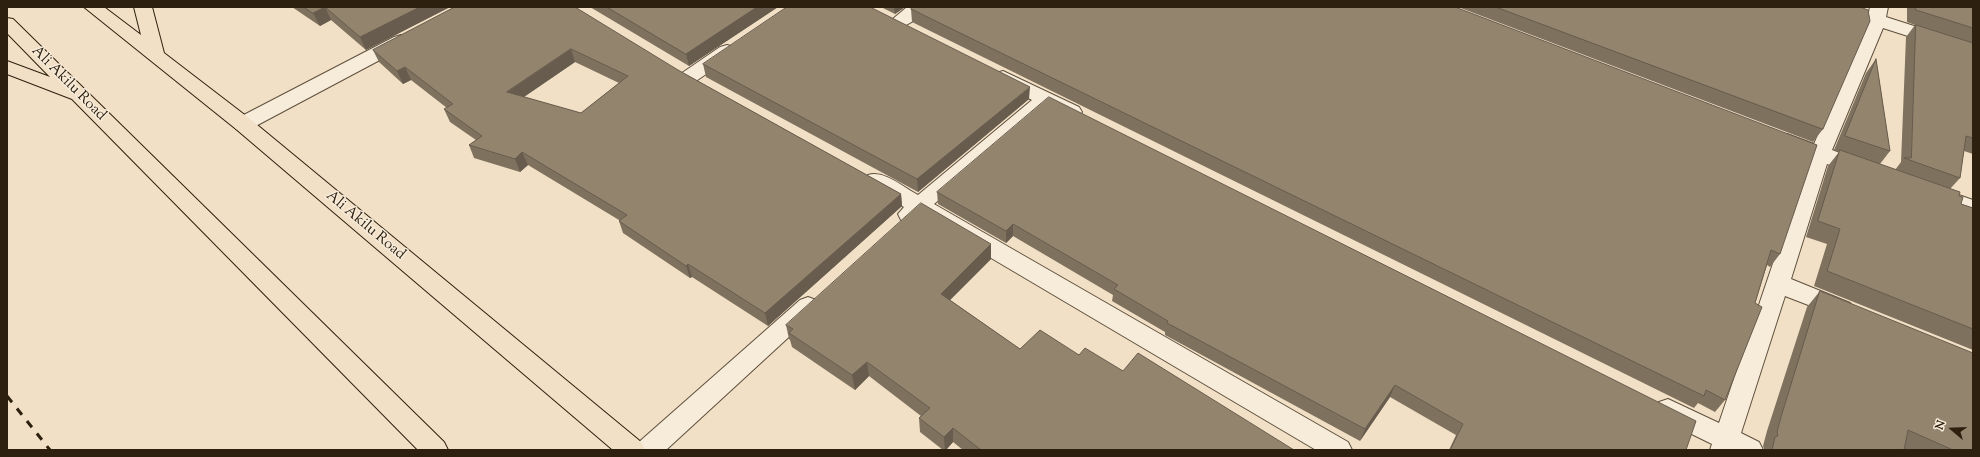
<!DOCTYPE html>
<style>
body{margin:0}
#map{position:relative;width:1980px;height:457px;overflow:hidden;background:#f2e0c6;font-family:"Sorts Mill Goudy",serif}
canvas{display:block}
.frame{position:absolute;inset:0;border:8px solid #2d200f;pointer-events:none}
.north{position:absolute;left:1932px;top:409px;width:40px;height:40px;-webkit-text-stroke:3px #f7ebda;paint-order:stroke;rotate:289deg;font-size:11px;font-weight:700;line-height:16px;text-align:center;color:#2d200f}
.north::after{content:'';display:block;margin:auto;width:14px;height:18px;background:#2d200f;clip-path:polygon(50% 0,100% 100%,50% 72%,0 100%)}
</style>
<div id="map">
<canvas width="1980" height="457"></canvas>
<div class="frame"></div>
<div class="north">N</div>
</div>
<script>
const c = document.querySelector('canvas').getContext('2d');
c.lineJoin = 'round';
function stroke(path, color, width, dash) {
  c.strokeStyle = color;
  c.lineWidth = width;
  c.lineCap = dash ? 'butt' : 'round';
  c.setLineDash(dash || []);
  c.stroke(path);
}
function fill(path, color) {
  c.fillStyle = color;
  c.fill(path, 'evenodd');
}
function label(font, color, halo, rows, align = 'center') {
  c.font = font + ' "Sorts Mill Goudy",serif';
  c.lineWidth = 3;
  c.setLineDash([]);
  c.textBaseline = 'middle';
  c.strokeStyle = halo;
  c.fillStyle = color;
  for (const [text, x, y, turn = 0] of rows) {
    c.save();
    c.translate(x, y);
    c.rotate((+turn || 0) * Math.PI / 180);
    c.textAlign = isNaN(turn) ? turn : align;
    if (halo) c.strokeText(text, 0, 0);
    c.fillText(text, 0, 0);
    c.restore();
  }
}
const minor = new Path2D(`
 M907,7h20c-7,11 -23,23 -36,20l-3,-4z
 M1826,7h27l16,5 1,-5h18l-2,10 87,28v12l-90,-29 -51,122 36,14 3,5 -3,5 -7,2 -34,-12 -36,115 59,24 4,6 -4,6 -8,3 -57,-22 -44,137 18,9 4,8h-53l2,-6 -53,-26 -4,-8 4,-8 9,-3 51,24 90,-266 -29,-11 -3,-5 3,-5 7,-2 27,10 53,-121 -38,-12z
 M401,35l7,2 2,4 -2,4 -158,84 -7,2 -7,-2 -3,-5 3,-5 158,-82z
 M727,45l7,2 2,4 -2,4 -38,26 -7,2 -7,-2 -3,-4 3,-4 38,-26z
 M1003,71l76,36 3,5 -3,5 -7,2 -7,-2 -18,-9 -113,96 414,238 4,8h-36l-396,-234 -11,6 -8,-2 -3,-6 6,-7 -36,-22 -4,-5 4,-5c16,-5 35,12 50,20l114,-95 -36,-19 -3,-4 3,-4z
 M1933,186l40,14v16l-48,-17 -3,-5 3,-5z
 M808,297l8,3 4,6 -4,6 -150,138h-31l4,-8 161,-142z`);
const primary = new Path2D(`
 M84,7h20l37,28 -7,-28h18l12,46 86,66 391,323 4,8h-32l-377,-321z
 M7,18l6,1 431,423 4,8h-30l-346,-351 -65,-25v-13l43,16 -43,-44z`);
stroke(minor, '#5e503d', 2);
stroke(primary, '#2d200f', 2);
fill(minor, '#f7ebda');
fill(primary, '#f2e0c6');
stroke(new Path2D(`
 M7,396l43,54`), '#2d200f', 3, [8, 8]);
fill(new Path2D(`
 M292,7h158l-84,43 -35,-30 -11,6z
 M455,7l223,63 223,124 1,12 -134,120 -76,-49 -2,1 -67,-45 -4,-12v-1l-91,-55 -8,7 -46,-14 -5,-13 7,-5 -26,-18 -6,-13 3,-1 -36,-28 -8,4 -24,-22 -6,-12zM575,62l44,21 -38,30 -57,-16z
 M590,7h188l-89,59z
 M881,7h24l-10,7z
 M1455,7l325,247 -10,13 -3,-2 -42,135 -10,12 -17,-9 -4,5 -782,-386 -1,-13z
 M1458,7h402l-37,122 -10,13z
 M1907,7h66v147l-9,-3 -4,27 -10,11 9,7 2,8 12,4v142l-159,-64 13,-42 -21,-7 22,-71 11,-14 -5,-2 32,-77 10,-14 14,92 -10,13 15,6 6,-8 5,-125 9,-12 -8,-3z
 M703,64l326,35 -111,93 -212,-115z
 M937,192l749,258h-237l7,-15 -66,-38 -30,44 -195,-106v-3l-53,-31 1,-6 -100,-59 -7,7 -68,-39z
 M991,244v15l-41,41 70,49 59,6 44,16 171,79h-331l-10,-8 -7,8h-3l-23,-18 -1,-14 2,-2 -52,-40 -14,14 -63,-43 -2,-7 -1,-1 -3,-14z
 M1820,291l153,159h-210l1,-1 -1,-3 4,-15 40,-124z`), '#7e725f');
fill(new Path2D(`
 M325,7l6,13 -11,6 -7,-13z
 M420,7h30l-84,43 -6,-13z
 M757,7h21l-89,59 -3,-12z
 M894,7h11l-10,7z
 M571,49l4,13 -63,43 -5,-13z
 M405,67l6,13 -8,4 -6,-13z
 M1030,87l-1,12 -111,93 -1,-13z
 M522,152l6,13 -8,7 -5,-13z
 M901,194l1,12 -134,120 -3,-13z
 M1013,224v12l-7,7v-12z
 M991,244v15l-50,50v-15z
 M688,264l4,13 -2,1 -4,-12z
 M867,362l2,14 -14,14 -3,-15z
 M1395,385l-5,12 -30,44 5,-12z
 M953,428v14l-7,8h-1l-1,-13z`), '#675c4d');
const building = new Path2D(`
 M304,7h116l-60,30 -35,-30 -12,6z
 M455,7h120l103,63 223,124 -136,119 -77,-49 -2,2 -67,-45 8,-6 -105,-63 -7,7 -46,-14 13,-9 -38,-27 9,-5 -48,-37 -8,4 -24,-21zM571,49l57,27 -47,37 -74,-21z
 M607,7h150l-71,47z
 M787,7h83l160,80 -113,92 -214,-115z
 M914,7h541l362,138 -37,109 -9,-4 -16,53 7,4 -37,93 -19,-10 -2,6 -793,-387z
 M1496,7h364l8,3 2,11 -47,108z
 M1916,7h57v21l-57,-18z
 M1916,25l57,18v95l-7,-2 -6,42 -56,-20h7z
 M1876,59l14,92 -45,-15z
 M1049,97l647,324 -10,29h-236l13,-26 -68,-39 -30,44 -198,-106 1,-2 -54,-32 4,-4 -105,-61 -7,7 -69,-39z
 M1840,150l120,42 -1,4 4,1 -2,7 12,4v121l-146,-58 13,-42 -22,-8z
 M921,203l70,41 -50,50 79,55 20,-19 39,25 6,-7 38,23 15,-18 156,97h-313l-28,-22 -9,9 -25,-19 11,-10 -63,-46 -15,13 -63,-42 4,-4 -7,-4z
 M1820,291l153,62v97h-20l-45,-20 -4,20h-132l3,-13 3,-1 -1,-4 4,-15z`);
fill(building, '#93846e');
stroke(building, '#675c4d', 1);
label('15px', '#2d200f', '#f7ebda', [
 ["Ali Akilu Road",68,84,45],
 ["Ali Akilu Road",365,226,40]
]);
</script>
